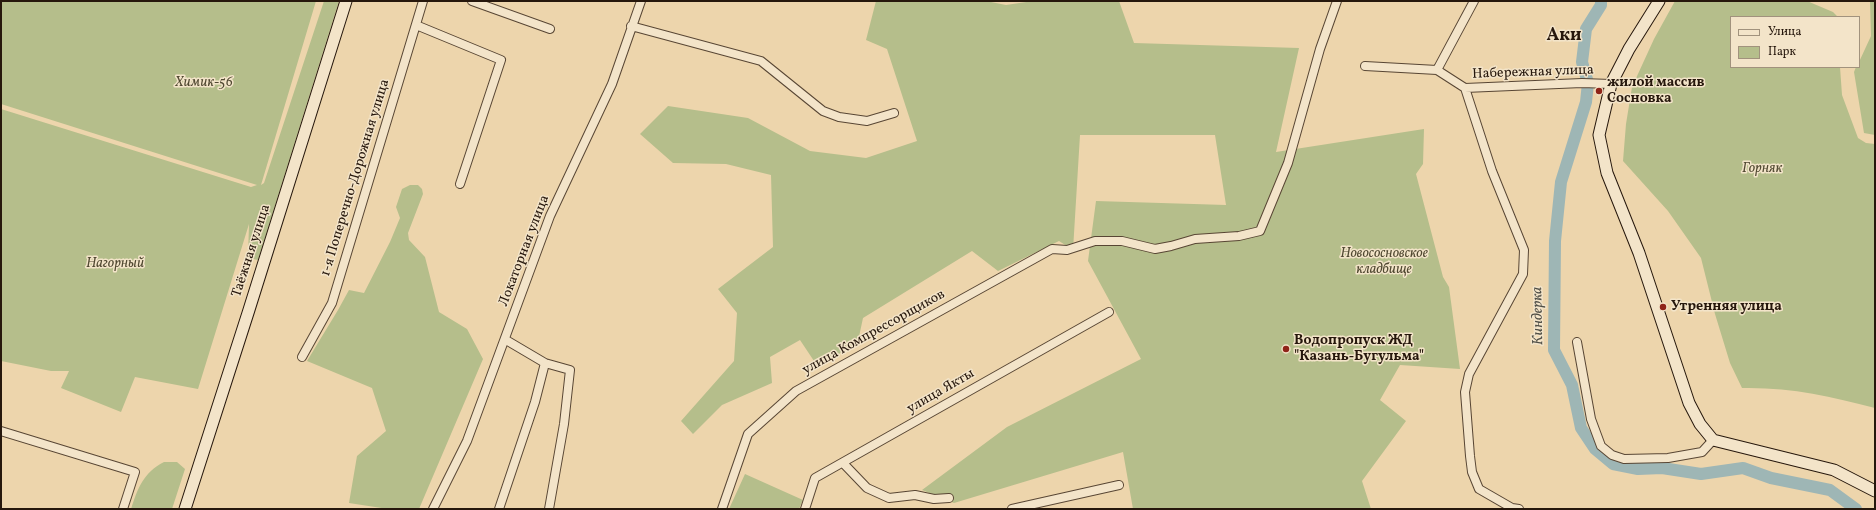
<!DOCTYPE html>
<meta charset="utf-8">
<style>
body{margin:0}
#map{position:relative;width:1876px;height:510px;overflow:hidden;background:#edd5ac;font-family:Vollkorn,serif}
canvas{display:block}
.frame{position:absolute;inset:0;border:2px solid #26170c;pointer-events:none}
.legend{position:absolute;left:1730px;top:16px;width:130px;height:52px;box-sizing:border-box;background:#f3e4c9;border:1px solid #a1927d;margin:0;padding:5px 7px;list-style:none;font-size:12px;color:#26170c}
.legend li{display:flex;align-items:center;gap:8px;height:20px}
.legend b{width:20px;border:1px solid #a1927d}
</style>
<div id="map">
<canvas width="1876" height="510"></canvas>
<div class="frame"></div>
<ul class="legend">
<li><b style="height:5px;background:#f3e4c9"></b>Улица</li>
<li><b style="height:11px;background:#b5be8b"></b>Парк</li>
</ul>
</div>
<script>
const c = document.querySelector('canvas').getContext('2d');
c.lineJoin = 'round';
function fill(path, color) {
  c.fillStyle = color;
  c.fill(path, 'evenodd');
}
function stroke(path, color, width, dash) {
  c.strokeStyle = color;
  c.lineWidth = width;
  c.lineCap = dash ? 'butt' : 'round';
  c.setLineDash(dash || []);
  c.stroke(path);
}
function label(font, color, halo, rows, align = 'center') {
  c.font = font + ' Vollkorn,serif';
  c.lineWidth = 3;
  c.setLineDash([]);
  c.textBaseline = 'middle';
  c.strokeStyle = halo;
  c.fillStyle = color;
  for (const [text, x, y, turn = 0] of rows) {
    c.save();
    c.translate(x, y);
    c.rotate((+turn || 0) * Math.PI / 180);
    c.textAlign = isNaN(turn) ? turn : align;
    if (halo) c.strokeText(text, 0, 0);
    c.fillText(text, 0, 0);
    c.restore();
  }
}
fill(new Path2D(`
 M1,1h315l-55,184 3,-2 60,-182h15l-81,259 -10,-2 1,-34 -51,165 -63,-12 -14,35 -60,-24 8,-17h-18l-50,-10v-252l250,78 6,-2 -256,-81z
 M876,1h110l20,4 27,-4h86l15,42 165,5 -23,104 148,-23 -1,35 -7,10 27,103 6,10 11,82 -60,-4 -20,35 26,21 -44,60 9,28h-238l-10,-57 -169,51 -32,-13 85,-63 134,-68 -53,-98 8,-60 130,4 -11,-70h-135l-7,115 -14,-9 -61,30 -26,-20 -109,67 -6,28 -41,18 -16,-24 -30,17 2,26 -50,22 -29,29 -12,-13 53,-60 3,-48 -19,-24 55,-42 -2,-72 -45,-11 -53,-1 -33,-29 28,-28 80,12 62,33 56,7 51,-17 -30,-92 -21,-9z
 M1675,1h132l26,11 5,5h-107v50h109l2,28 16,43 8,5 9,1v264c-45,-12 -86,-21 -133,-20l-12,-25 -15,-49 -14,-56 -33,-47 -45,-50 3,-37 6,-37 22,-48z
 M1870,1h5v134l-11,-2 -10,-61 2,-5h3v-5l12,-26z
 M410,185h8l4,4 1,5 -15,39 1,7 16,17 14,55 28,17 16,30 -64,150h-31l-39,-6 8,-47 29,-25 -14,-43 -65,-27 31,-51 11,-20 15,3 26,-51 10,-24 -4,-11 6,-18z
 M164,462h13l8,7 -13,40h-41c7,-21 12,-36 33,-47z
 M745,474l58,26 -4,9h-70z`), '#b5be8b');
stroke(new Path2D(`
 M1601,1v4l-15,24 -4,33 6,21 -2,19 -25,80 -6,59 -1,109 18,35 9,43 14,21 18,15 25,5 24,-1 39,6 42,-6 28,10 59,12 26,19`), '#9eb6b5', 12);
const street = new Path2D(`
 M472,1l78,28
 M416,25l85,35 -41,124
 M631,26l130,35 62,50 16,6 28,4 27,-8
 M1365,66l72,4 28,18 117,-5 29,1
 M1437,70l37,-69
 M1465,88l27,83 32,79 -1,24 -54,100 -4,18 5,64 2,16 7,17 33,19 7,1
 M506,340l39,23 25,7 -6,54 -15,85
 M1577,342l14,77 10,27 11,9 12,4 44,-1 34,-6 11,-12
 M302,357l30,-54 91,-302
 M1,431l134,41 -12,37
 M843,463l24,25 22,10 26,-3 19,4 15,-1
 M433,509l34,-68 83,-225 62,-132 29,-83
 M499,509l36,-107 10,-39
 M722,509l26,-75 48,-43 256,-142 15,1 28,-9h27l33,8 16,-3 24,-7 44,-3 21,-5 28,-68 32,-114 17,-48
 M805,509l10,-31 294,-166
 M1012,509l107,-24`);
const secondary = new Path2D(`
 M1659,1l-30,48 -18,35 -12,51 8,38 32,80 50,150 11,21 13,16 121,30 41,21
 M185,509c55,-169 108,-338 161,-508`);
stroke(street, '#584634', 10);
stroke(secondary, '#26170c', 13);
stroke(street, '#f3e4c9', 8);
stroke(secondary, '#f3e4c9', 11);
for (const [x, y, r, color] of [
 [1599,91,4,"#8f2418"],
 [1663,307,4,"#8f2418"],
 [1286,349,4,"#8f2418"]
]) {
  const dot = new Path2D();
  dot.arc(x, y, r, 0, 2 * Math.PI);
  c.fillStyle = color;
  c.fill(dot);
  stroke(dot, '#f3e4c9', 1.5);
}
label('14px', '#26170c', '#f3e4c9', [
 ["Набережная улица",1533,73,-2],
 ["1-я Поперечно-Дорожная улица",356,178,-73],
 ["Таёжная улица",252,251,-72],
 ["Локаторная улица",525,251,-69],
 ["улица Компрессорщиков",874,333,-29],
 ["улица Якты",941,392,-30]
]);
label('italic 14px', '#514932', '#f3e4c9', [
 ["Химик-56",204,83],
 ["Горняк",1762,169],
 ["Новососновское",1384,254],
 ["кладбище",1384,270],
 ["Нагорный",115,264]
]);
label('bold 14px', '#26170c', '#f3e4c9', [
 ["жилой массив",1607,83],
 ["Сосновка",1607,99],
 ["Утренняя улица",1671,307],
 ["Водопропуск ЖД",1294,341],
 ["\"Казань-Бугульма\"",1294,357]
], 'left');
label('italic 15px', '#504f47', '#f3e4c9', [
 ["Киндерка",1539,316,-91]
]);
label('bold 18px', '#26170c', '#f3e4c9', [
 ["Аки",1564,37]
]);
</script>
